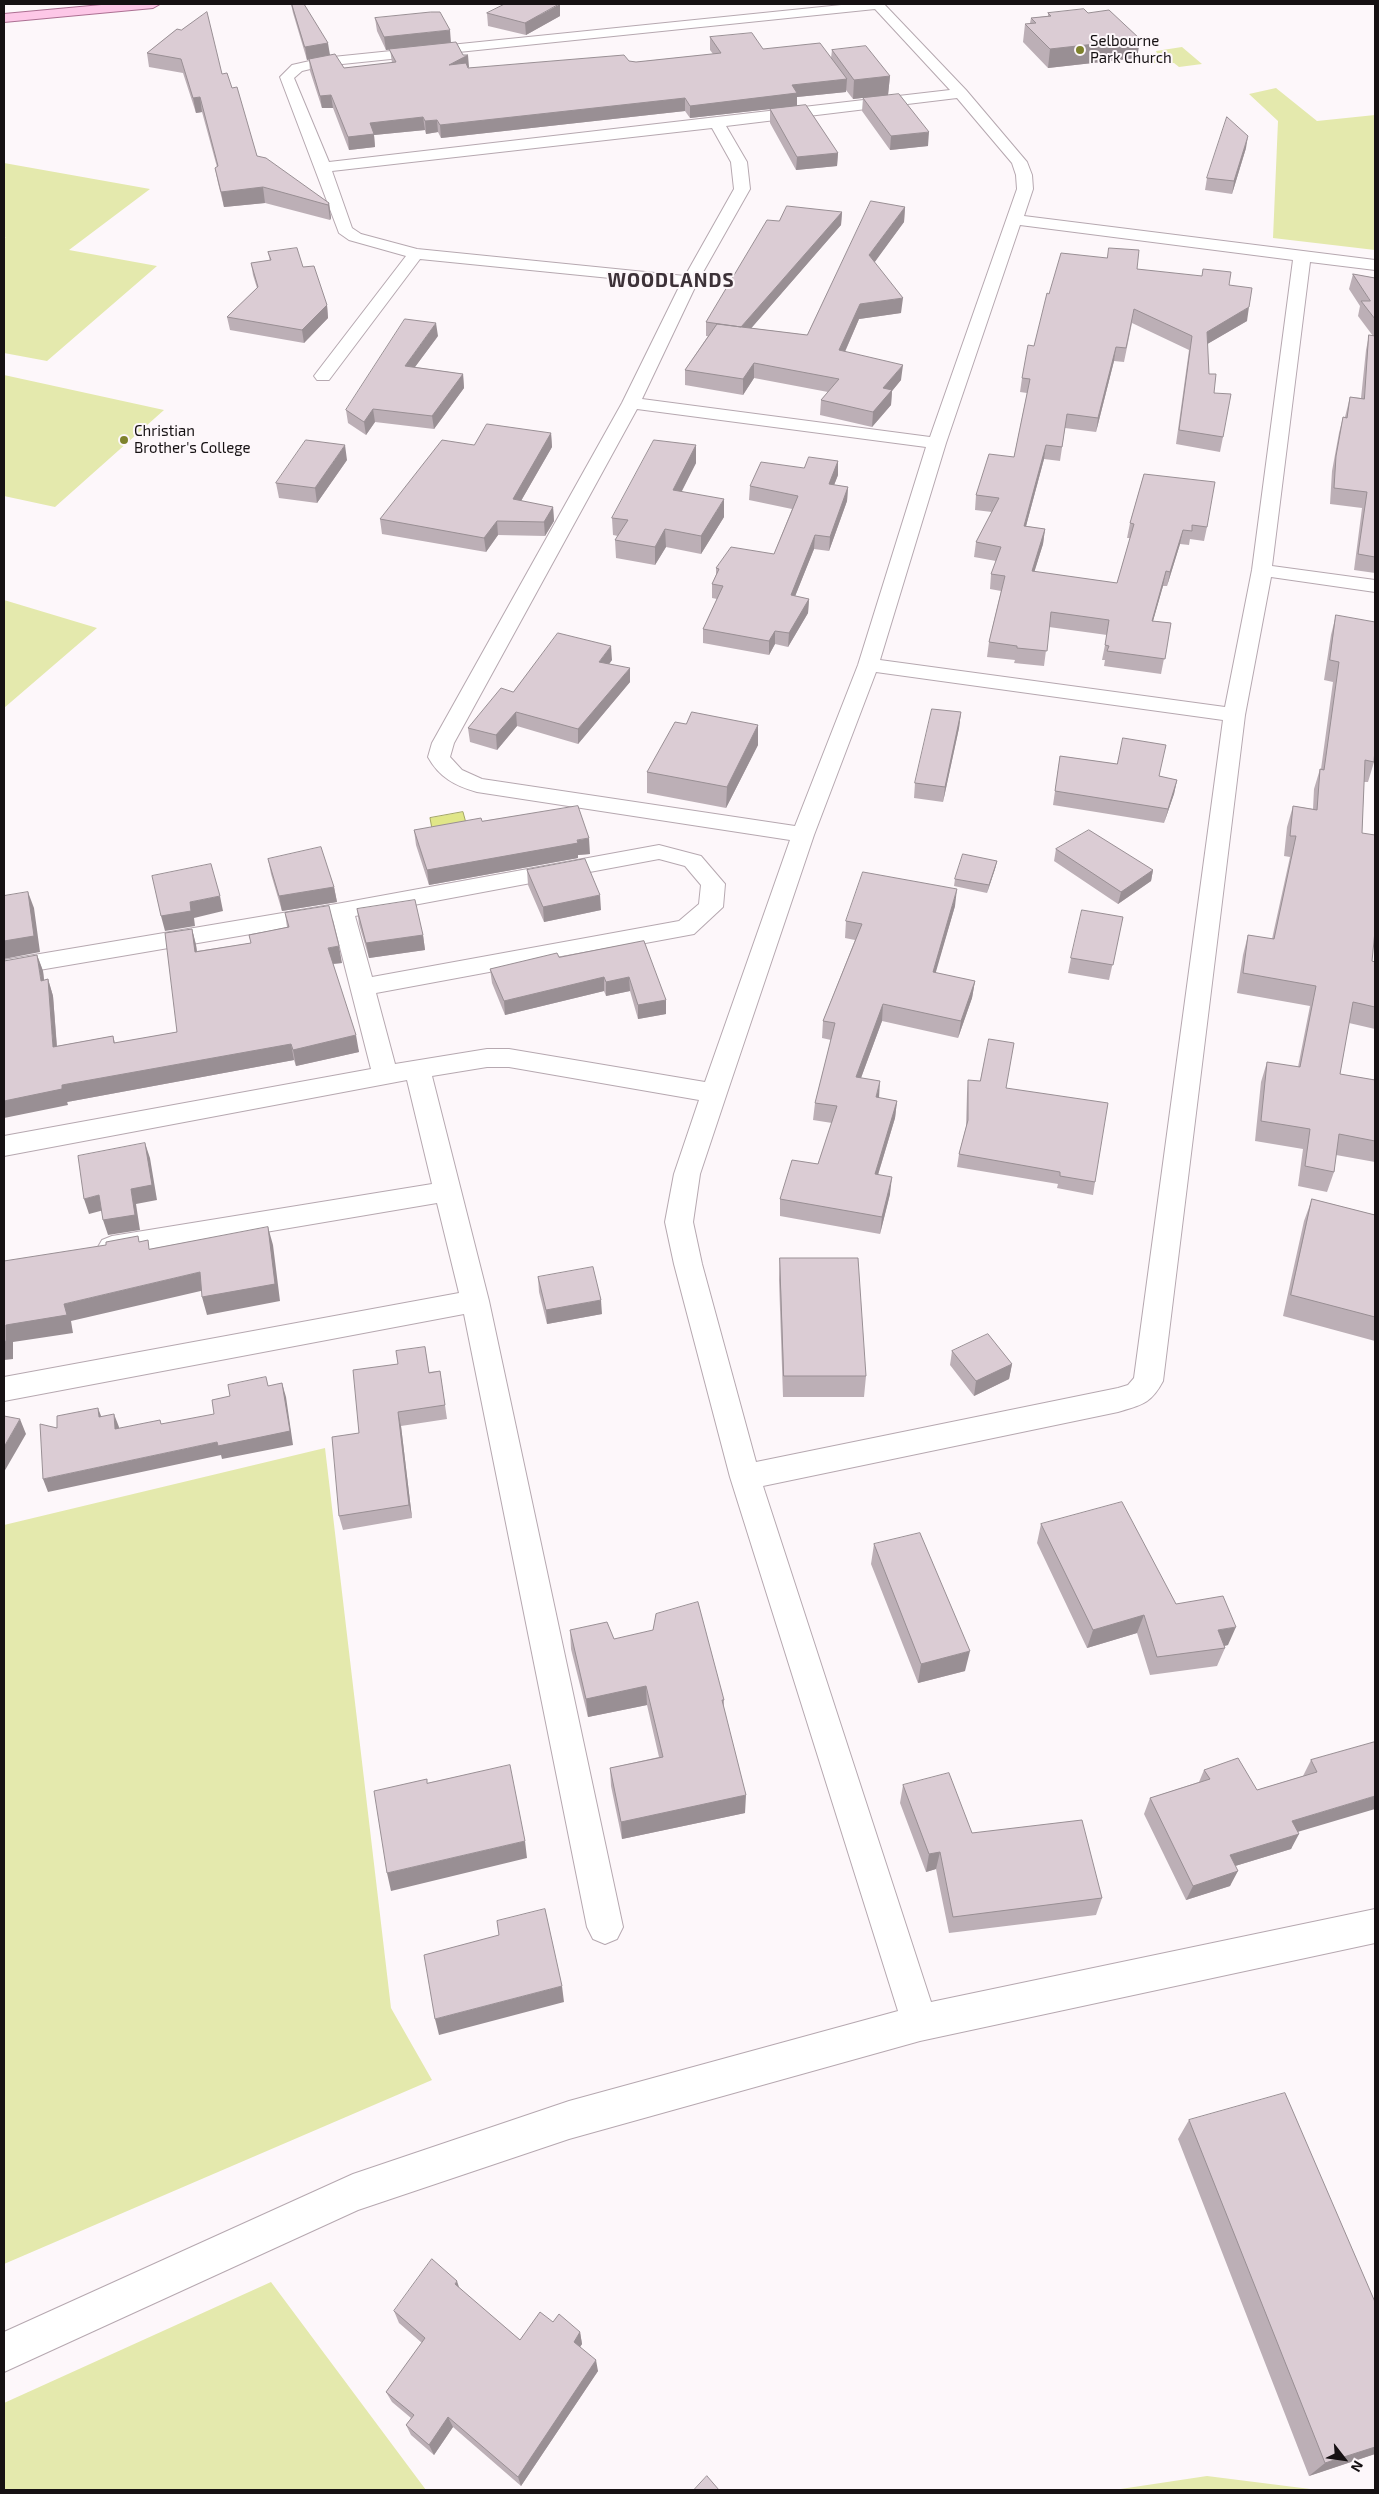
<!DOCTYPE html>
<style>
body{margin:0}
#map{position:relative;width:1379px;height:2494px;overflow:hidden;background:#fdf7fa;font-family:"Exo 2",sans-serif}
canvas{display:block}
.frame{position:absolute;inset:0;border:5px solid #161113;pointer-events:none}
.north{position:absolute;left:1319px;top:2434px;width:50px;height:50px;-webkit-text-stroke:4px #fdf7fa;paint-order:stroke;rotate:120deg;font-size:14px;font-weight:700;line-height:20px;text-align:center;color:#161113}
.north::after{content:'';display:block;margin:auto;width:18px;height:22px;background:#161113;clip-path:polygon(50% 0,100% 100%,50% 72%,0 100%)}
</style>
<div id="map">
<canvas width="1379" height="2494"></canvas>
<div class="frame"></div>
<div class="north">N</div>
</div>
<script>
const c = document.querySelector('canvas').getContext('2d');
c.lineJoin = 'round';
function fill(path, color) {
  c.fillStyle = color;
  c.fill(path, 'evenodd');
}
function stroke(path, color, width, dash) {
  c.strokeStyle = color;
  c.lineWidth = width;
  c.lineCap = dash ? 'butt' : 'round';
  c.setLineDash(dash || []);
  c.stroke(path);
}
function label(font, color, halo, rows, align = 'center') {
  c.font = font + ' "Exo 2",sans-serif';
  c.lineWidth = 4;
  c.setLineDash([]);
  c.textBaseline = 'middle';
  c.strokeStyle = halo;
  c.fillStyle = color;
  for (const [text, x, y, turn = 0] of rows) {
    c.save();
    c.translate(x, y);
    c.rotate((+turn || 0) * Math.PI / 180);
    c.textAlign = isNaN(turn) ? turn : align;
    if (halo) c.strokeText(text, 0, 0);
    c.fillText(text, 0, 0);
    c.restore();
  }
}
fill(new Path2D(`
 M1182,47l20,17 -23,3 -5,-4h-24l8,-7 -2,-5z
 M1276,88l41,33 58,-6v135l-102,-12 5,-117 -29,-27z
 M4,163l146,26 -81,61 88,16 -110,95 -43,-8v-115h2l-2,-1z
 M4,375l160,35 -109,97 -51,-11z
 M4,600l93,28 -93,80z
 M325,1448l66,560 41,72 -428,184v-739z
 M271,2282l155,208h-422v-87z
 M1207,2476l111,14h-204z`), '#e4e9ad');
const water = new Path2D(`
 M463,812l3,11 -34,6 -2,-11z`);
fill(water, '#e0e688');
stroke(water, '#a3a665', 1);
const minor = new Path2D(`
 M851,4h33l82,86 61,72 5,13 1,14 -9,27 351,44v10l-65,-8 -38,304 103,14v12l-104,-15 -26,138 -82,666c-12,23 -22,24 -45,31l-355,74 168,516 444,-93v34l-455,98 -351,98 -211,71 -354,162v-40l349,-158 216,-73 329,-90 -168,-534 -56,-213 -9,-42 9,-48 25,-74 -190,-33h-22l-55,9 57,225 134,626 -6,12 -12,5 -12,-5 -6,-12 -123,-613 -460,87v-24l455,-84 -22,-90 -325,55 -10,-4 -4,-7 4,-7 10,-4 320,-52 -25,-104 -403,76v-20l367,-67 -38,-149 -329,56v-16l338,-57 317,-58 42,11 24,28 -2,23 -29,27 -318,59 19,71 92,-15h22l196,33 85,-242 -313,-48c-22,-6 -38,-15 -49,-35l4,-14 190,-340 58,-118 -260,-26 -91,121h-12l-3,-4 3,-4 89,-116 -57,-16 -10,-7 -59,-156 12,-12 31,-7zM875,9l75,81 -621,72 -35,-84 8,-7 21,-5zM957,98l55,65 4,12 1,14 -87,248 -288,-38 56,-118 52,-92 -3,-27 -21,-36zM712,128l19,34 3,27 -49,87 -268,-27 -56,-15 -9,-6 -20,-57zM1020,225l273,35 -41,310 -27,137 -345,-47 66,-217zM637,409l289,38 -68,218 -63,161 -313,-47 -20,-9 -12,-13 4,-14zM876,672l347,48 -89,658 -6,7 -10,3 -362,74 -54,-198 -9,-42 7,-48 27,-81 87,-258zM659,859l26,7 16,19 -2,19 -20,17 -307,56 -17,-61z`);
const major = new Path2D(`
 M112,4h48l-7,4 -149,14v-8z`);
stroke(minor, '#b6a8b0', 2);
stroke(major, '#ac6f92', 2);
fill(minor, '#fff');
fill(major, '#fdc7e7');
fill(new Path2D(`
 M291,4h13l26,51 14,13 48,-5 -2,-14 -4,1 -9,-19 -2,-13 76,24 18,25 -1,1 161,-7 7,1 77,-8 -3,-4v-13l53,12 68,9 1,-8 58,26 -2,19 40,51 -38,4 -28,-39 1,-13 25,-3 -35,4 -7,-9v2l-49,5v9l-107,12 -5,-7 -244,27 -3,-6 -12,2 -1,-4 -51,5 1,12 -26,3 -16,-42h-11l-12,-37 -1,-12 -2,1 -14,-47z
 M487,13l73,3 -34,19 -38,-9z
 M1048,13l92,26 -3,19 -89,10 -25,-26 2,-18 5,-1 1,-5 17,-2z
 M177,29l45,45 35,82 72,47 2,15 -1,2 -65,-17 -41,4 -6,-24 -3,-15 2,-1 -15,-55 -6,1 -13,-40 -34,-6 -2,-14z
 M770,109l68,44 -1,13 -41,4 -26,-47z
 M1246,148l-14,46 -27,-4 2,-12z
 M905,207l-1,15 -30,40 27,51 -42,6 -14,33 56,28 -9,11 -1,14 -19,22 -52,-12 1,-15 7,-8 -74,-14 -11,17 -58,-10v-15l23,-34h-2v-14l73,-101 63,-9 -1,13 -90,103 56,7z
 M268,252l35,15 24,38 1,13 -24,25 -74,-13 -3,-13 30,-29 -4,-13 -2,-12 19,-2z
 M1137,269l92,16 18,36 -40,23 2,30 14,63 -3,15 -44,-8 13,-94 -57,-27 -8,39 -10,-1 -18,71 -31,-4 -5,33 -16,-2 -18,67 19,3 -2,15 -9,28 83,11 13,-45h-3l3,-15 14,-49 63,53 -3,14 -14,-2 -1,6 -9,-1 -13,42h-4l-10,35 18,2 -10,51 -57,-8 1,-6h-3l5,-25 -58,-8 -5,39 -30,-3 1,-3 -28,-3 2,-15 12,-51 -11,-2 1,-15 5,-13 -22,-4 2,-15 16,-30 -17,-2 1,-15 38,-38 13,-64 -7,-1 2,-14 12,-32 15,-52z
 M1353,274l22,4v295l-21,-3 8,-62 -32,-4 2,-33 7,-38 4,-16h2l5,-20 11,1 5,-48 3,-15 4,1 -15,-20 2,-10 -11,-17z
 M438,336l-23,31 48,7 1,14 -30,41 -59,-7 -9,13 -18,-12 -2,-13z
 M551,433l1,14 -31,54 32,6 1,14 -9,15 -47,-1 -12,17 -104,-18 -2,-15 94,-74z
 M696,445v18l-14,28 42,26 -23,37 -35,-7 -11,18 -39,-7 -1,-18 3,-4 -5,-1 -1,-17z
 M347,460l-30,43 -38,-5 -3,-15z
 M838,461v14l-4,10 14,2 -1,14 -18,50 -15,-2 -19,47 14,3 -1,14 -20,34 -13,-3 -6,11 -66,-12v-14l14,-30 -5,-1v-14l4,-9v-7l58,-14 18,-45 -43,-9 1,-14 54,-18z
 M1336,615l38,147 -6,20h-4l-2,51 10,128 3,1v67l-26,-6 -9,51 35,6v82l-39,-7 -2,17 -7,20 -29,-6 5,-37 -48,-8 6,-59 6,-20 31,5 12,-61 -73,-13 6,-38 5,-20 24,4 18,-82 -6,-1 3,-29 6,-21 20,3 1,-20 6,-20h1l12,-87 -9,-2 7,-45z
 M612,660l-3,4 21,18 -52,62 -61,-18 -20,24 -27,-8 -2,-14 45,-36z
 M961,712l-2,16 -16,74 -29,-4 1,-15z
 M686,724l72,1v20l-32,63 -79,-15v-21z
 M1060,756l57,8 42,12 18,4 -3,14 -10,29 -111,-18z
 M482,821l108,33 -12,1v3l-149,27 -13,-40 -2,-15z
 M1056,849l97,21 -2,11 -33,23 -64,-43z
 M268,859l66,28 3,15 -55,9 -11,-37z
 M997,861l-2,8 -8,24 -33,-7 1,-7z
 M527,870l74,40 -57,12 -16,-37z
 M955,906l-20,67 40,8 -3,17 -14,40 -76,-17 -21,57 18,20 18,3 -2,17 -17,57 12,19 -10,40 -100,-18v-17l38,-35 14,-41 -19,-3 2,-17 16,-63 -9,-2 1,-17 32,-81 -10,-2 1,-17z
 M357,909l66,26 2,15 -56,8 -10,-34z
 M285,913l57,50 -9,1 26,88 -63,14 -2,-6 -227,42 1,3 -31,-150 6,16 1,9 4,-1 5,17 4,50 56,-10 2,7 62,-11 15,-103 4,16 1,6 54,-8 -2,-8 38,-8z
 M1123,917l-14,63 -41,-7 3,-15z
 M644,941l22,73 -28,5 -8,-28 -24,5 -2,-5 -99,24 -13,-32 -2,-14z
 M968,1080l38,8 89,94 -2,13 -36,-7 1,-4 -101,-17 2,-13 7,-27 1,-34z
 M1312,1199l63,16v126l-92,-25 21,-95z
 M780,1258l86,118 -2,21h-81l-4,-117z
 M538,1277l64,37 -55,10 -8,-32z
 M425,1347l4,25 11,-1 7,48 -46,7 11,92 -69,12 -4,-14 20,-83 39,-69z
 M952,1351l60,13 -3,15 -35,17 -24,-31z
 M1041,1524l135,80 52,41 -4,1 1,2 -8,18 -67,9 -13,-42 -50,15 -50,-105z
 M874,1544l91,127 -47,12 -47,-119z
 M570,1630l44,9 110,61v8l21,105 -123,26 -11,-53 -1,-18 49,-11 -12,-52 -59,12 -17,-68z
 M1375,1742l-77,90 -7,17 -56,17 -5,20 -44,14 -42,-86 6,-16 49,-16 5,-12 53,20 46,-14 8,-16z
 M903,1785l69,48 130,65 -6,17 -147,18 -13,-64 -10,3 -26,-69z
 M1189,2120l186,334 -66,22 -131,-337z
 M460,2289l60,51 33,-18 27,10 2,12 -2,3 18,24 -77,115 -68,-59 -19,28 -23,-20 -5,-10 5,-7 -19,-16 -6,-10 36,-49 -23,-20 -5,-12z`), '#bcafb6');
fill(new Path2D(`
 M560,4v12l-34,19 -1,-12z
 M450,30l1,13 -65,7 -2,-13z
 M1140,39l-3,19 -89,10 2,-19z
 M328,43l2,12 -23,5 -2,-13z
 M468,55l1,12 -19,10 -1,-12z
 M890,76l-2,19 -35,4 1,-19z
 M847,79l-1,13 -49,5v9l-107,12v-12l102,-21z
 M331,95l2,13h-11l-2,-12z
 M200,97l2,15 -6,1 -3,-15z
 M685,98v13l-244,27 -1,-13z
 M423,117l2,13 -51,5 1,12 -26,3 -1,-13 22,-14z
 M437,120l1,12 -12,2 -1,-13z
 M929,132l-1,14 -38,4 1,-14z
 M1248,136l-2,12 -14,46 2,-13z
 M838,153l-1,13 -41,4 1,-13z
 M263,187l2,16 -41,4 -3,-15z
 M329,203l2,15 -1,2 -2,-15z
 M905,207l-1,15 -35,48v-15z
 M842,212l-1,13 -100,115v-13z
 M903,298l-2,15 -42,6 -20,46v-15l21,-46z
 M327,305l1,13 -24,25 -2,-13z
 M1249,307l-2,14 -43,25 3,-14z
 M436,323l2,13 -32,43 -1,-13z
 M1116,347l-2,14 -18,71 2,-14z
 M754,363v15l-11,17v-16z
 M903,365l-2,15 -9,11 -1,14 -19,22 1,-15 10,-24z
 M463,374l1,14 -30,41 -2,-13z
 M373,409l2,13 -9,13 -2,-13z
 M551,433l1,14 -38,66 -1,-14z
 M345,445l2,15 -30,43 -2,-15z
 M696,445v18l-23,45v-18z
 M1046,445l-2,14 -22,82 2,-15z
 M838,461v14l-9,23v-14z
 M848,487l-1,14 -18,50 1,-14z
 M724,499v18l-23,37v-18z
 M553,507l1,14 -9,15 -1,-14z
 M497,521l1,14 -12,17 -2,-14z
 M665,529l1,18 -11,18v-18z
 M1045,529l-2,15 -13,42 2,-15z
 M1183,530l-3,14 -13,42 3,-14z
 M815,535l-1,14 -24,60 1,-14z
 M1166,571l-3,15 -14,49 3,-14z
 M809,599l-1,14 -20,34 1,-14z
 M775,631v13l-6,11v-14z
 M611,646l1,14 -12,16 -1,-14z
 M630,668v14l-52,62v-15z
 M516,712l1,14 -20,24 -1,-15z
 M961,712l-2,16 -16,74 2,-15z
 M758,725v20l-32,63 1,-21z
 M1177,780l-3,14 -10,29 4,-14z
 M589,838l1,16 -12,1v3l-149,27 -2,-15z
 M997,861l-2,8 -8,24 2,-8z
 M1153,870l-2,11 -33,23 3,-12z
 M334,887l3,15 -55,9 -3,-15z
 M957,889l-2,17 -24,83 2,-17z
 M28,892l6,16 6,44 -36,7v-18z
 M600,895l1,15 -57,12 -1,-15z
 M220,896l3,15 -29,7 1,8 -30,5 -4,-15 29,-14z
 M192,929l4,16 3,23 -4,-16z
 M423,935l2,15 -56,8 -3,-15z
 M339,946l3,17 -11,1 -3,-16z
 M37,955l6,16 3,26 -5,-16z
 M604,977v14l-99,24 -1,-14z
 M629,977l1,14 -24,5v-14z
 M48,979l5,17 5,67 -5,-16z
 M975,981l-3,17 -14,40 3,-17z
 M666,1000v14l-28,5v-14z
 M883,1004l-1,17 -27,73 1,-17z
 M356,1035l3,17 -63,14 -3,-16z
 M291,1044l3,16 -227,42 1,3 -64,13v-17l58,-16z
 M880,1081l-1,17 -3,-1z
 M897,1101l-2,17 -22,73 2,-17z
 M145,1143l5,15 7,42 -21,4 4,26 -32,5 -5,-15 28,-31z
 M892,1177l-2,17 -10,40 2,-17z
 M99,1195l5,15 -15,4 -5,-15z
 M268,1227l5,18 7,56 -73,14 -5,-18z
 M200,1272l5,18 -134,31 2,12 -60,9v17l-9,1v-18l2,-17 58,-21z
 M601,1300l1,14 -55,10 -1,-14z
 M1012,1364l-3,15 -35,17 2,-15z
 M282,1383l4,14 7,48 -71,14 -1,-4 -173,37 -5,-13 174,-37z
 M98,1408l5,13 -4,-4z
 M398,1412l3,14 11,92 -3,-13z
 M114,1414l5,13 1,16 -5,-14z
 M20,1419l6,15 -22,38v-25z
 M1144,1615l-7,18 -50,15 6,-18z
 M1236,1627l-8,18 -17,4 7,-19z
 M970,1651l-5,20 -47,12 3,-19z
 M646,1686l1,19 -59,12 -2,-18z
 M746,1795l-1,18 -123,26 -1,-17z
 M1375,1796v13l-91,27 8,-15z
 M1299,1834l-8,15 -69,21 8,-15z
 M525,1841l2,17 -136,33 -4,-18z
 M940,1852l-4,17 -10,3 3,-18z
 M1238,1871l-8,15 -44,14 7,-14z
 M562,1986l2,16 -125,33 -4,-16z
 M457,2281l4,12 -6,-9z
 M580,2332l2,12 -6,9 -2,-11z
 M596,2360l2,11 -77,115 -3,-9z
 M448,2417l5,10 -19,28 -5,-10z
 M1375,2447v7l-66,22 16,-13z`), '#998f94');
const building = new Path2D(`
 M292,4h12l24,39 -23,4z
 M505,4h54l-34,19 -38,-10z
 M1084,9l4,4 21,-3 31,29 -90,10 -25,-25 11,-1 -5,-5 20,-2 -3,-3z
 M207,12l15,62 5,-1 5,15 5,-1 20,69 9,2 63,45 -1,2 -65,-18 -42,5 -6,-24 3,-2 -18,-69 -7,1 -12,-39 -34,-6 30,-24 4,1z
 M431,12h9l10,18 -66,7 -9,-19z
 M752,33l11,16 57,-6 27,36 -55,6 5,8 -107,13 -5,-8 -245,27 -3,-5 -12,1 -2,-4 -53,6 4,11 -26,3 -17,-42 -11,1 -11,-37 26,-5 9,14 52,-6 -7,-13 67,-7 7,13h5l-19,10 17,-2 2,5 156,-13 5,6 7,1 85,-9 -11,-16z
 M866,46l24,30 -36,4 -22,-30z
 M899,94l30,38 -38,4 -28,-38z
 M806,105l32,48 -41,4 -27,-48z
 M1227,117l21,19 -14,45 -27,-3z
 M871,201l34,6 -36,48 34,43 -43,6 -21,46 64,15 -20,23 9,2 -19,22 -52,-12 18,-21 -85,-16 -11,16 -58,-9 32,-46 90,11z
 M787,206l55,6 -101,115 -35,-5 61,-102 12,1z
 M297,248l6,19 11,-1 13,39 -25,25 -75,-13 31,-30 -7,-24 20,-3 -3,-8z
 M1109,248l30,2 -2,19 65,7 1,-7 28,3 -2,13 23,3 -3,19 -42,25 2,42h7l-2,19 17,1 -8,43 -44,-7 13,-94 -58,-27 -8,39 -10,-1 -18,71 -31,-4 -5,33 -16,-2 -22,81 21,3 -13,42 85,12 17,-59 -4,-1 14,-49 71,8 -8,45 -15,-2v6l-9,-1 -13,42 -4,-1 -14,50 19,2 -6,36 -58,-8 2,-5 -4,-1 4,-25 -58,-8 -4,39 -30,-3v-2l-28,-4 16,-66 -14,-2 10,-27 -25,-5 23,-44 -23,-3 13,-41 25,3 16,-78 -8,-1 6,-33 6,1 13,-53 2,1 12,-41 46,5z
 M1353,274l22,4v41l-14,-18h9z
 M405,319l31,4 -31,43 58,8 -31,42 -59,-7 -9,13 -18,-12z
 M1369,335l6,1v221l-17,-3 9,-62 -33,-4 2,-32 7,-39 4,1 3,-21 14,2z
 M487,424l64,9 -38,66 40,8 -9,15 -47,-1 -13,17 -104,-19 62,-79 32,5z
 M306,440l39,5 -30,43 -39,-5z
 M654,440l42,5 -23,45 51,9 -23,37 -36,-7 -10,18 -40,-7 13,-20 -16,-2z
 M809,457l29,4 -9,23 19,3 -18,50 -15,-2 -24,60 18,4 -20,34 -14,-2 -6,10 -66,-12 20,-43 -11,-2 7,-15 -3,-1 15,-21 43,7 24,-58 -48,-10 11,-24 43,6z
 M1336,615l39,7v127l-1,13 -9,-2 -3,73 13,2v96l-3,30 3,1v45l-22,-5 -13,72 35,6v61l-36,-7 -5,38 -29,-6 5,-37 -49,-8 6,-59 33,5 16,-81 -73,-13 5,-38 26,4 22,-103h-6l3,-30 24,4 3,-41 4,1 15,-108 -9,-2z
 M558,633l53,13 -12,16 31,6 -52,61 -62,-17 -20,23 -28,-7 33,-40 12,4z
 M932,709l29,3 -16,75 -30,-4z
 M692,712l66,13 -31,62 -80,-15 28,-50 11,2z
 M1123,738l43,7 -7,31 18,4 -9,29 -113,-18 5,-35 57,8z
 M578,806l11,32 -12,2 1,3 -151,27 -13,-40 67,-12 1,3z
 M1089,830l64,40 -32,22 -65,-43z
 M321,847l13,40 -55,9 -11,-37z
 M963,854l34,7 -8,24 -34,-6z
 M585,859l15,36 -57,12 -16,-37z
 M211,864l9,32 -30,6 1,9 -30,5 -9,-40z
 M863,872l94,17 -24,83 42,9 -14,40 -78,-17 -27,73 24,4 -4,16 21,4 -22,73 17,3 -10,40 -102,-18 12,-39 26,4 19,-58 -22,-3 20,-80 -12,-2 39,-97 -16,-3z
 M28,892l6,44 -30,5v-45z
 M415,900l8,35 -57,8 -9,-34z
 M329,906l10,40 -11,2 28,87 -63,15 -2,-6 -229,41v4l-58,12v-140l33,-6 4,26 7,-2 5,68 60,-11 1,7 63,-11 -12,-99 27,-4 3,23 56,-9 -2,-8 40,-8 -4,-14z
 M1082,910l41,7 -10,48 -42,-7z
 M644,941l22,59 -28,5 -9,-28 -23,5 -2,-5 -100,24 -14,-32 67,-16 2,4z
 M989,1039l25,4 -8,45 102,15 -13,79 -35,-6v-4l-101,-18 9,-34v-40l12,1z
 M145,1143l7,42 -21,4 4,26 -32,5 -4,-25 -15,4 -6,-43z
 M1312,1199l63,16v102l-84,-22z
 M268,1227l7,57 -73,13 -2,-25 -136,32 3,11 -61,10v16l-2,1v-81l102,-16v-3l32,-6 1,6 9,-2 1,9z
 M780,1258h78l8,118h-82z
 M593,1267l8,33 -55,10 -8,-33z
 M988,1334l24,30 -36,17 -24,-30z
 M425,1347l4,26 11,-2 5,34 -47,7 11,93 -70,11 -7,-79 27,-4 -6,-63 45,-6 -2,-13z
 M266,1377l2,9 14,-3 8,48 -72,15 -1,-4 -174,37 -3,-55 17,4v-12l41,-8 1,9 15,-3 1,15 45,-9 1,4 53,-10 -2,-14 18,-4 -2,-11z
 M4,1416l16,3 -16,28z
 M1122,1502l54,102 47,-8 13,31 -18,3 7,18 -68,9 -13,-42 -51,15 -52,-106z
 M920,1533l50,118 -49,13 -47,-120z
 M698,1602l26,98h-2l24,95 -125,27 -11,-54 53,-11 -17,-71 -60,13 -16,-69 37,-8 7,17 39,-9 3,-16z
 M1375,1742v54l-83,25 7,13 -69,21 8,16 -45,15 -43,-88 60,-19 -6,-9 34,-12 19,32 60,-18 -6,-12z
 M510,1765l15,76 -138,32 -13,-82 53,-12v4z
 M949,1773l23,60 110,-13 20,78 -149,19 -13,-65 -11,2 -26,-69z
 M545,1909l17,77 -127,33 -11,-64 75,-20 -2,-14z
 M1285,2093l90,209v145l-50,16 -136,-343z
 M432,2259l25,22 -2,3 65,56 20,-28 13,10 6,-8 21,18 -6,10 22,18 -78,117 -70,-60 -19,28 -23,-20 8,-10 -28,-23 39,-54 -31,-27z
 M707,2476l12,14h-25z`);
fill(building, '#dbccd4');
stroke(building, '#998f94', 1);
for (const [x, y, r, color] of [
 [1080,50,5,"#7e822c"],
 [124,440,5,"#7e822c"]
]) {
  const dot = new Path2D();
  dot.arc(x, y, r, 0, 2 * Math.PI);
  c.fillStyle = color;
  c.fill(dot);
  stroke(dot, '#fdf7fa', 2);
}
label('15px', '#161113', '#fdf7fa', [
 ["Selbourne",1090,41],
 ["Park Church",1090,58],
 ["Christian",134,431],
 ["Brother's College",134,448]
], 'left');
c.letterSpacing = '1px';
label('bold 19px', '#3d3238', '#fdf7fa', [
 ["WOODLANDS",671,281]
]);
c.letterSpacing = '0px';
</script>
